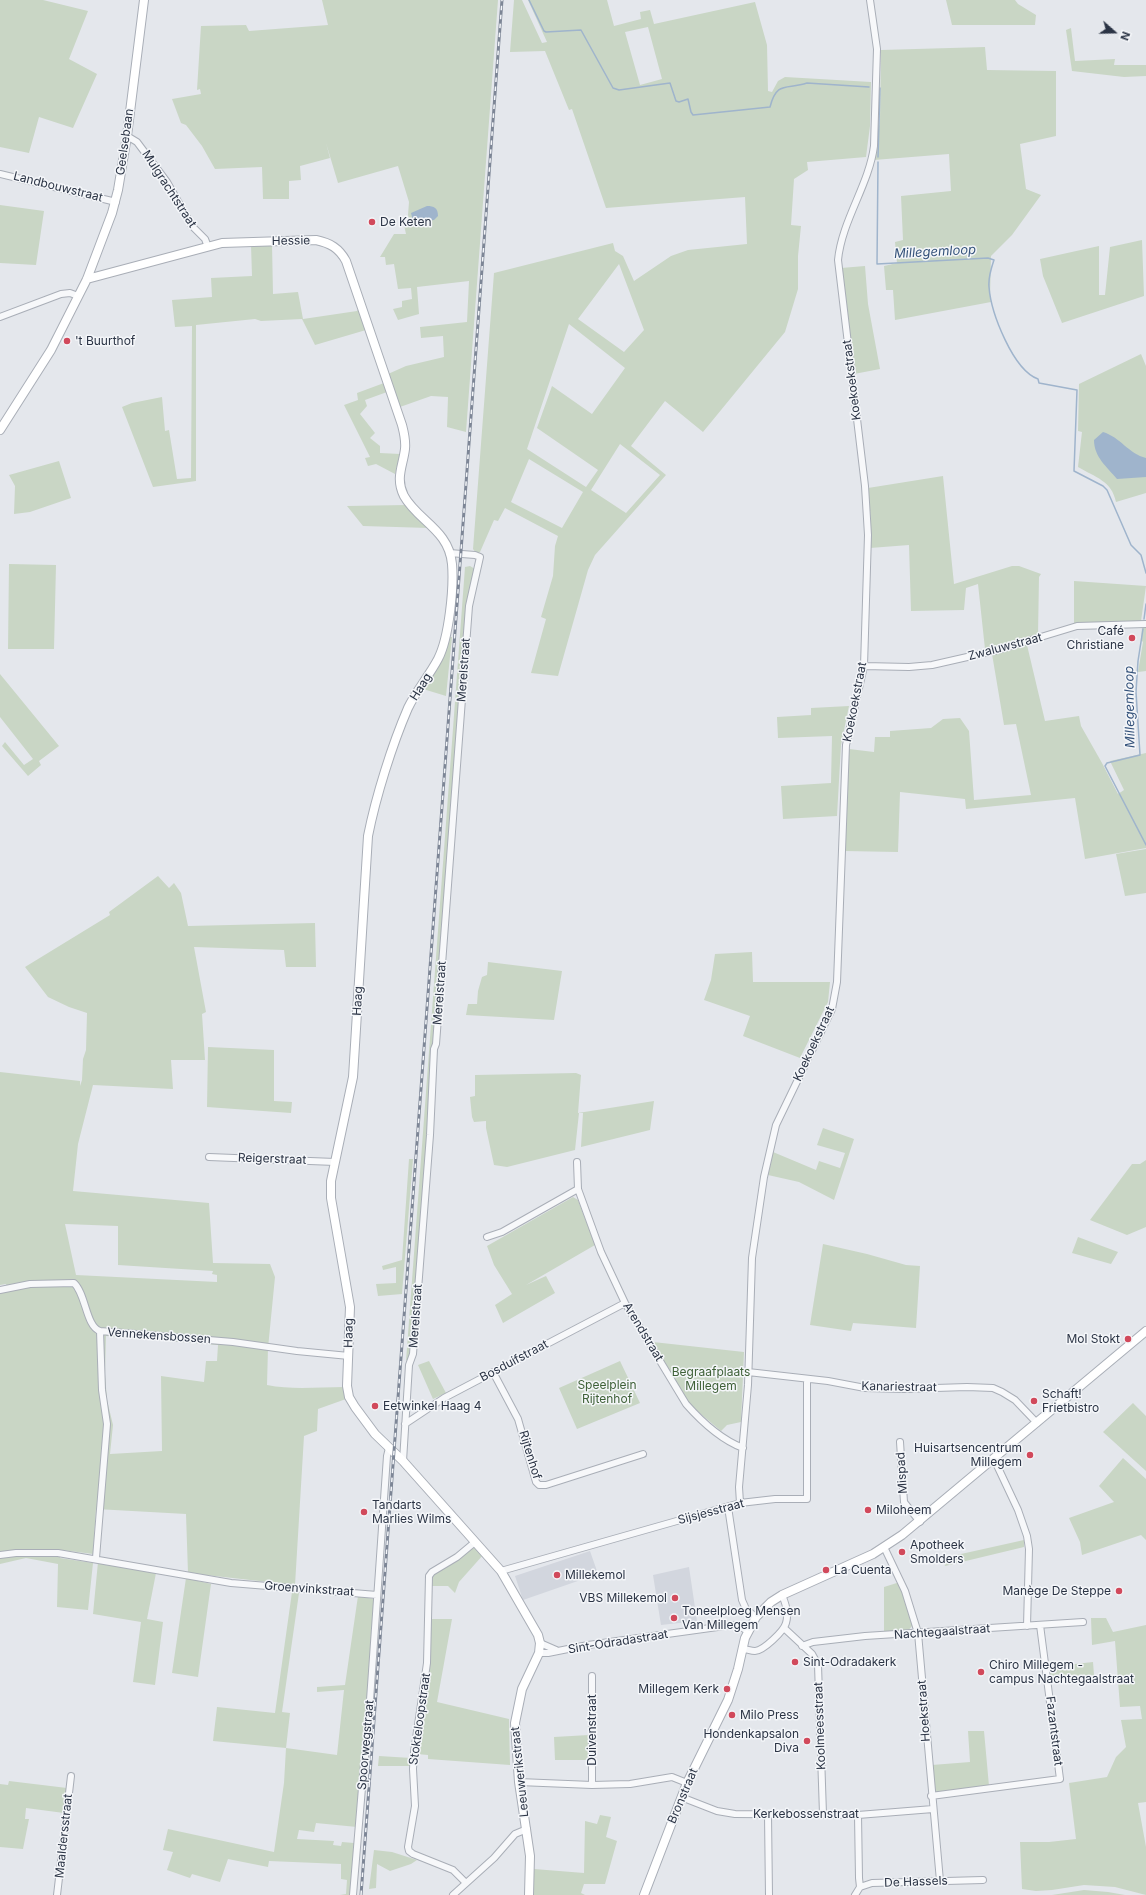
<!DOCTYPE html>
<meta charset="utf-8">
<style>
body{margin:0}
#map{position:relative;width:1146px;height:1895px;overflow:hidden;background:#e4e7ec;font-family:Inter,sans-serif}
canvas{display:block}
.north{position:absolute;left:1094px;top:12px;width:40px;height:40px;-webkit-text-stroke:3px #f4f6f9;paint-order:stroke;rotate:110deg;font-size:11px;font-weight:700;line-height:16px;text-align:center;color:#2b3445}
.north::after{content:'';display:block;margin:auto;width:14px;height:18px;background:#2b3445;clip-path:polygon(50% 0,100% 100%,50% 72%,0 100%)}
</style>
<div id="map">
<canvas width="1146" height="1895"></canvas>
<div class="north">N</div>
</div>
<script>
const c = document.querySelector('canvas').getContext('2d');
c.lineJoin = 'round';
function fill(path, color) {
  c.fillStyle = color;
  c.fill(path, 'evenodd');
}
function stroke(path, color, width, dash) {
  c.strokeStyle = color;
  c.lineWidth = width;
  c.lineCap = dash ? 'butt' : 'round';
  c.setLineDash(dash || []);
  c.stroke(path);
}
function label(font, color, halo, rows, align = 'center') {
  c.font = font + ' Inter,sans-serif';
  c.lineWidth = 3;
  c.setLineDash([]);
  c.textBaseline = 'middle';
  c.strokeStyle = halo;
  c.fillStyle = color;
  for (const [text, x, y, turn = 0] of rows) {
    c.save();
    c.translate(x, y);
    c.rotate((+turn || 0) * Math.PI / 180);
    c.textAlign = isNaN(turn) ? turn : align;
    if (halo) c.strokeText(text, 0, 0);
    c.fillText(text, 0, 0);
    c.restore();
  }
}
fill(new Path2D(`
 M590,1551l8,23 -75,26 -8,-24z
 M689,1567l8,54 -36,4 -8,-50z`), '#d2d6de');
fill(new Path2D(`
 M0,0h43l45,11 -19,48 28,15 -24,54 -34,-11 -10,36 -29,-6z
 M322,0h176l-32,432 -19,-5 1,-30 -17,-1 -31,11 -12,-33 18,-8 38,-9 -1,-21 -22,2 -1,-11 47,-5 2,-41 -52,6 2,27 -21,6 -5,-11 9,-2v-6l10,-2 -1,-11 -13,1 -4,-25 -8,1 -1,-8h-5l14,-23h12l-2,-9 6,-1 -2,-9 1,-13 -11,-36 -60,17 -12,-40 4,15 -30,8 1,14 -12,1v18h-26l-1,-32 -47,2 -13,-23 -16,-21 -5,-2 -9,-24 29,-5 -1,-5 -3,1 4,-64 45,-1 3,6 79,-6z
 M514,0h8l20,43 5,-1 -19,-42h79l7,26 27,-7 -1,-7 10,-2 4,14 101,-22 12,43 1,46 4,1 6,-11 7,-4 86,5 -1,44 -4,31 -59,5 1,8 -14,9 -3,46 10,1 -3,30v33l-13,43 -82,100 -38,-31 -34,45 35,29 -71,80 -7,15 -30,106 -27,-3 15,-54 -5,-2 12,-41 2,-30 3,-10 -53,-28 -7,13 -4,-1 -14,32 -4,1 -3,-4 21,-276 119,-30 2,8 8,5 11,25 37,-25 17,-6 59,-6 -2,-47 -139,11 -34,-99 -3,1 -24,-59 -35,1zM648,27l14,52 -22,6 -15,-53zM619,264l25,66 -20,22 -46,-33zM569,324l56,44 -33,46 -40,-28 -15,42 61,42 -12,17 -59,-38zM620,444l40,31 -34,38 -35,-23zM529,459l54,33 -21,36 -51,-26z
 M946,0h69l3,4 18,11 -1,10h-83z
 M1071,28l4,33 40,-2 -1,6h32v11l-22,1 -52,-6 -6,-41z
 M985,47l2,23 69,1v65l-36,8 6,45 15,6 -29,40 -21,21 -1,41 1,5 -96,18 -2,-30h-7l-2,-24 13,-3 -2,-21 8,-2 -2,-44 50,-5 -2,-37 -75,6 6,-40 1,-70z
 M0,205l44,6 -8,54 -36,-2z
 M1142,240l2,56 -82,27 -19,-47 -3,-17 59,-13v49h6l5,-48z
 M272,244l1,50 25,-2 5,27 54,-8 2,-3 7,22 -51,15 -13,-26 -41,2 -6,-2 -59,6v156l-43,6 -31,-80 10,-4 30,-6 3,34 4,-1 8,49 14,-1 1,-152 -17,1 -3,-27 40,-3 -1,-19 41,-2 -1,-31z
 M865,266l3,38 12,65 -26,5 -13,-106z
 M1141,354l5,12v127l-30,9c-4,-21 -21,-25 -38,-35l4,-35 -4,-1 1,-47z
 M384,383l3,9 -22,8 2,6 -7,8 15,19 -5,5 10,8v7l20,1 -5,20 -19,-10 -8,2 -3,-8 5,-1 -26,-52 14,-5 -1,-7z
 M59,461l12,37 -41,14 -16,2 1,-28 -6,-11z
 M943,476l11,108 58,-18h7l22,8 -2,3 -1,58 -53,14 -7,-65 -12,4 -2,22 -53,1 -2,-66 -39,3 1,-27 -3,-33z
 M406,505l23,23 -66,-2 -16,-20z
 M9,564l47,1 -2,84h-46z
 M470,566l5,3 -9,34 -55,747 -2,7 -3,4 59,-794z
 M1074,581l72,5 -5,35 -67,3z
 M1142,627h4v44l-8,1 5,-30 -2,-2z
 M449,637h3l-6,59 -23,-7z
 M1027,645l18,76 34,-5 2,10 21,37 16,31 6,-4 -14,-29 36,-8v95l-61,11 -10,-61 -109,11 -1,-10 -65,-7 -2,60 -54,-1 5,-102 25,3 1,-15h15v-6l41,-3 12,-9 17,-1 9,13 5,69 57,-5 -15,-71 -12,1 -12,-71z
 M0,674l59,72 -20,15 2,4 -13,11 -26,-30 3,-4 19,23 9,-6 -33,-42z
 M849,706l-8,39 -4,71 -54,3 -2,-33 50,-3 1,-47 -54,2 -1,-21 34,-2v-7z
 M1146,849v44l-21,3 -9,-42z
 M158,876l11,12 5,-5 7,10 7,33 127,-3 1,44h-30l-2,-17 -90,-3 12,65 -4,2 3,46h-34l2,29 -80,-4 -15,59 -5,47 136,12 4,60 57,1 5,13 -7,71 -1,37c25,5 51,2 77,2l2,12 -28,10 -1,22 -13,5 -9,149 -107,-12 -2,-59 -90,-5 -3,45 -31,-4 -2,8 33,5 -5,47 -31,-3 1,-43 -32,-6 -26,6v-273l7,-2 -1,-5 -6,1v-213l80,9v5l2,-6 1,-21 3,-9 1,-37 -18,-6 -21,-10 -23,-30 85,-52 -1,-3zM65,1224l53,2v39l95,6 -1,3 5,1v7l-141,-7zM106,1336l112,9 -1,16h-11l-2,21 -43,-6 1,75 -52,3 3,-29 -6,-25 -2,-26z
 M752,952l1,30h77l-2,20 -28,56 -57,-22 7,-20 -46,-16 7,-20 4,-26z
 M488,962l74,9 -8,49 -88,-5 2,-11h9l1,-13 4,-14 5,-2z
 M208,1047l66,3v51l18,1 -1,11 -84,-6z
 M576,1073l5,2 -3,38 76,-12 -4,29 -69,17 2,-34h-4l-4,37 -68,17 -13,-2 -8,-37v-7l-12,1 -2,-5 -2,-20 5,-1v-21z
 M823,1128l31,11 -20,61 -35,-18 -31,-7 5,-23 43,18 3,-9 21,7 5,-15 -28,-8z
 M409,1159h4l-11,135 -24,2 -2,-12 20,-1v-16l-13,3 -1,-4 20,-6z
 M1146,1160v67l-19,8 -37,-15 42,-56h8z
 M573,1197l5,3 17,45 -69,40 20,-9 9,17 -52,30 -8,-18 17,-11 -18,-29 -7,-19z
 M1078,1237l40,15 -7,12 -39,-11z
 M823,1244l44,10 39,11 14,1 -4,62 -63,-5 -2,8 -41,-6z
 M653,1342l91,10 -3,70 -14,3 -6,6 -31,-26z
 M429,1361l17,32 -13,6 -15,-34z
 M620,1361l20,42 -63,26 -18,-41z
 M1133,1403l13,13v55l-43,-39z
 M1123,1458l23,21v61l-5,-5 -59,20 -2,-13 -11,-24 45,-16 -15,-16z
 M1024,1540v7l-79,19 -2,-8z
 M473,1548l4,1 6,6 -24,27 -4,11 -7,-7h-17v-9l2,-3z
 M98,1562l58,11 -9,46 16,3 -8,63 -22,-3 8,-60 -48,-8z
 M186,1578l25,6 -13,93 -26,-4z
 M900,1582l12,37v7l-5,6h-23v-45z
 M292,1592l7,1 -17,119 8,1 -4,35 51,7 7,-65 -27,2v-5l28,-2 13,-89 15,3 2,4 -11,154h-3l-4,70 -41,-4 -2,9 -15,-2 -2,9 37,2 -1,4 8,1 1,-4 12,1 -3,52h-11l6,-1 1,-14 -6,-1v-15l-72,-3 -1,6 -40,-8 -8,23 -28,-8 -2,4 -23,-8 6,-18 -10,-2 5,-21 106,23 10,-69 2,-35 -73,-7 4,-34 58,6z
 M1091,1618h15l7,14 33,-7v177l-8,1 8,44v48l-31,-8 -31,-2 -32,5 -16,1 -14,-2 -2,-47h29l27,-3 -7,-56 38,-6 9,-20 10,-10 -5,-27 21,-1 -2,-13 -20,1 -5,-66 -23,4z
 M431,1619h21l-15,83 72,17 1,46 -82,-6v-4l-11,-1 13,-85z
 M1093,1662l1,13 -44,6 -2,-14z
 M968,1731h16l5,55 -55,8 -2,-29 38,-3z
 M589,1735l1,25h-35l-1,-23z
 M379,1756l32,2 -1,8h-32z
 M9,1781l58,7 -3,25 -38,-5 -1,11h4l-6,30 -23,-2v-63l8,1z
 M600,1815l11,2 -5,20 11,4 -12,43h-21l-3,9 4,2h-52l1,-26 50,4 1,-52 12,3z
 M374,1850l18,2 25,8 -6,4 -21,7 -13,-7 -1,24 -7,1z
 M1084,1890l24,2 17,3h-73z`), '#c9d6c5');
fill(new Path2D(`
 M427,206c7,0 11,2 11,10l-4,4 -17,2 -4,-1 -2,-8z
 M1103,432c17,5 26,22 43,26v19l-29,2c-10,-12 -23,-22 -23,-39z`), '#9fb4cc');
stroke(new Path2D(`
 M529,0l15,31 2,1 35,-2 32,58 6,2 51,-7 6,18 3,1 9,-3 3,13 2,3 77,-8c7,-27 17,-17 37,-24l62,4
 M878,157l2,-69
 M878,162l-1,102 111,-6 6,2c-3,9 -6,17 -5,27 2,26 24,83 49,92l1,4 38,7 -3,81 29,15 4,4 24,55 10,10 5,18
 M1144,619l2,-15
 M1143,629l-5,32 -2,31 4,63 -33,8 -2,3 41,79`), '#9fb4cc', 1.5);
const street = new Path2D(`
 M127,136l10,6 30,40 25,44 13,13 3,8
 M0,174l116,28
 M0,317l61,-23 9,-1 8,3
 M864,666l45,1 23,-2 66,-15 79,-24 69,-2
 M209,1157l126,5
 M577,1162l1,27 23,63 24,51 61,101c15,17 36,36 57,44
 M487,1237l15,-5 76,-43
 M0,1290l30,-6 44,-1c12,11 12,44 26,48
 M493,1372l25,47 18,63 3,3h7l22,-7 75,-24
 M748,1372l80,9 37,7 39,1 63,-2 26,1 9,4 13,8 22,23
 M405,1424l39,-26 181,-95
 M900,1442l4,60 16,20
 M994,1459l24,51 9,26 2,13 -2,77
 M403,1461l6,-96 4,-11 17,-219 4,-86 2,-5 4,-53 29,-385 11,-49 -5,-2 -26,-2
 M740,1503l-1,-16 9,-102 4,-127 12,-81 12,-52 56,-116 5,-27 9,-237 18,-79 4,-131 -3,-49 -27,-226c4,-40 31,-75 36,-114l3,-97 -7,-49
 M728,1507l14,93 4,9 10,8
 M884,1547l21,44 13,42 22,248
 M0,1555l16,-2h42l173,30 146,12
 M96,1558l11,-134 -5,-34 -2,-59 133,11 64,9 52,5
 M501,1571l239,-68 35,-4h32v-120
 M784,1628l28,26 6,11 5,149
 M540,1643l16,7
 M802,1646l11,-4 52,-6 218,-14
 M743,1649c3,0 8,2 12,2 8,0 29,-20 31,-28 3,-10 0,-19 -4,-28
 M539,1653h9l40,-8 144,-20h5l11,6
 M519,1782l73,3 38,-1 42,-7 15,6
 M592,1785v-109
 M931,1796l129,-17 -20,-154
 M681,1797l36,14 18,3 123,1 75,-6
 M768,1815l1,80
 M858,1815l1,63 1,9
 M466,1883l-13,-13 -40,-16 -4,-3 -1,-4 7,-41 -2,-37 1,-17 13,-89 2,-87 3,-4 25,-15 18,-15
 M57,1895l14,-119
 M353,1895l11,-131 3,-21 20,-287 2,-8
 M453,1895l41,-37 21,-24 12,-5
 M855,1895l5,-8 12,-4 111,-3`);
const secondary = new Path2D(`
 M87,279l135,-36 94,-3c14,3 23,8 30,21l56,164c2,8 4,15 3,24 -2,17 -10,29 -1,47 14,25 45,34 48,68 2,24 -3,74 -14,95 -9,17 -22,32 -30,49 -16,37 -32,88 -40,128l-15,241 -22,104v17l19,109 -3,79 2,11 6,10 20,27 28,27 98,110 37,64 2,8 -1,10 -17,36 -7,34 4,59 11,74 -1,39
 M0,430l51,-80 36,-71 25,-66 6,-23 9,-54 17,-136
 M644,1895l43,-112 41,-83 10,-31 7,-31 11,-21 15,-15 11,-7 91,-41 29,-19 244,-204`);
stroke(street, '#a9aeb7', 8);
stroke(secondary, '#a9aeb7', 10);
stroke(street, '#f7f8fa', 6);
stroke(secondary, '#fff', 8);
const rail = new Path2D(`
 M361,1895l141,-1895`);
stroke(rail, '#7d8696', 3);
stroke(rail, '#f4f6f9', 1.5, [4.5]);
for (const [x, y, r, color] of [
 [372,222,4,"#d1495b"],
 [67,341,4,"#d1495b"],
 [1132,638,4,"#d1495b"],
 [1128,1339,4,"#d1495b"],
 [1034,1401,4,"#d1495b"],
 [375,1406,4,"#d1495b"],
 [1030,1455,4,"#d1495b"],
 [868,1510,4,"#d1495b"],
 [364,1512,4,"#d1495b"],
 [902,1552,4,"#d1495b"],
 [826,1570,4,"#d1495b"],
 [557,1575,4,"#d1495b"],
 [1119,1591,4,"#d1495b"],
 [675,1598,4,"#d1495b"],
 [674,1618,4,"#d1495b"],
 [795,1662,4,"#d1495b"],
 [981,1672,4,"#d1495b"],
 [727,1689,4,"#d1495b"],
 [732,1715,4,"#d1495b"],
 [807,1741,4,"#d1495b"]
]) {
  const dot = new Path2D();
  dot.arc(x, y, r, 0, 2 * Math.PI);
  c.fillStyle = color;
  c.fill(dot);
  stroke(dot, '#f4f6f9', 1.5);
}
label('12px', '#2b3445', '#f4f6f9', [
 ["Geelsebaan",125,142,-82],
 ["Landbouwstraat",58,187,14],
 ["Mulgrachtstraat",169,189,57],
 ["Hessie",291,241,-1],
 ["Koekoekstraat",852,380,-97],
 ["Zwaluwstraat",1005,647,-15],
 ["Merelstraat",464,670,-86],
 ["Haag",421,687,-58],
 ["Koekoekstraat",855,702,-79],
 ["Merelstraat",440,993,-86],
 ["Haag",358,1001,-87],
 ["Koekoekstraat",814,1044,-65],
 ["Reigerstraat",272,1159,2],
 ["Merelstraat",416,1316,-86],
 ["Arendstraat",643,1332,59],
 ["Haag",349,1333,-89],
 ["Vennekensbossen",159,1336,4],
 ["Bosduifstraat",514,1361,-28],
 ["Kanariestraat",899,1387,1],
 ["Rijtenhof",530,1455,73],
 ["Mispad",902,1473,-94],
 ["Sijsjesstraat",711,1512,-15],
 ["Groenvinkstraat",309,1589,4],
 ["Nachtegaalstraat",942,1632,-4],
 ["Sint-Odradastraat",618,1642,-9],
 ["Hoekstraat",924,1711,-94],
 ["Stokteloopstraat",420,1719,-82],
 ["Koolmeesstraat",820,1726,-92],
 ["Duivenstraat",592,1730,-90],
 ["Fazantstraat",1054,1731,83],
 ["Spoorwegstraat",366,1745,-85],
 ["Leeuwerikstraat",520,1772,-96],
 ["Bronstraat",683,1796,-67],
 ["Kerkebossenstraat",806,1814],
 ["Maaldersstraat",64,1836,-84],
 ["De Hassels",916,1882,-2]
]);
label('12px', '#2b3445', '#f4f6f9', [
 ["De Keten",380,222],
 ["'t Buurthof",75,341],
 ["Café",1124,631,"right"],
 ["Christiane",1124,645,"right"],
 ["Mol Stokt",1120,1339,"right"],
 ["Schaft!",1042,1394],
 ["Frietbistro",1042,1408],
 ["Eetwinkel Haag 4",383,1406],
 ["Huisartsencentrum",1022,1448,"right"],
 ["Millegem",1022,1462,"right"],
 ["Tandarts",372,1505],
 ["Marlies Wilms",372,1519],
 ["Miloheem",876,1510],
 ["Apotheek",910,1545],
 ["Smolders",910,1559],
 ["La Cuenta",834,1570],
 ["Millekemol",565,1575],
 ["Manège De Steppe",1111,1591,"right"],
 ["VBS Millekemol",667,1598,"right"],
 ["Toneelploeg Mensen",682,1611],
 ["Van Millegem",682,1625],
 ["Sint-Odradakerk",803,1662],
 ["Chiro Millegem -",989,1665],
 ["campus Nachtegaalstraat",989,1679],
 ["Millegem Kerk",719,1689,"right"],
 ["Milo Press",740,1715],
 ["Hondenkapsalon",799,1734,"right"],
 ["Diva",799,1748,"right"]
], 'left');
label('12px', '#3f6138', '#f4f6f9', [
 ["Begraafplaats",711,1372],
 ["Millegem",711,1386],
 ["Speelplein",607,1385],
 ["Rijtenhof",607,1399]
]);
label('italic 13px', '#34527a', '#f4f6f9', [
 ["Millegemloop",935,252,-3],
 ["Millegemloop",1130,707,-91]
]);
</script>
